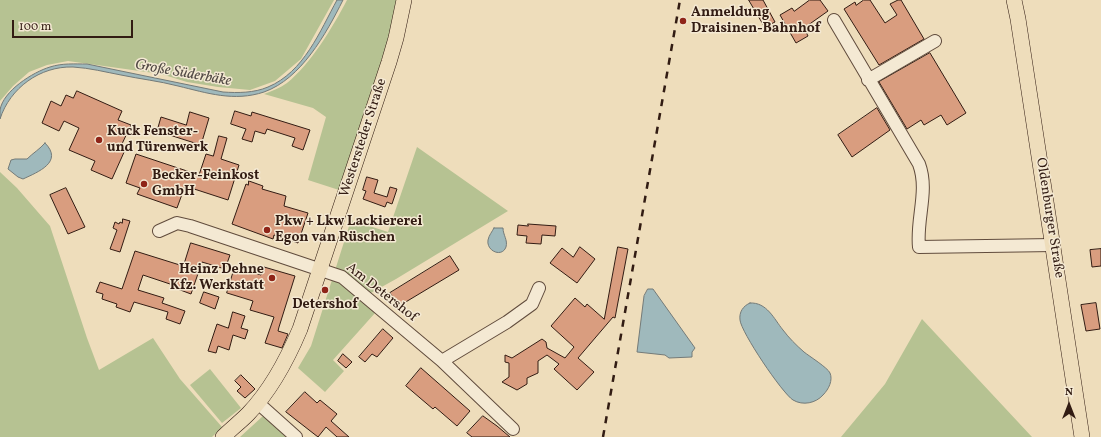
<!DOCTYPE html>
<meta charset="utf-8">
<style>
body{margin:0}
#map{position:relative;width:1101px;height:437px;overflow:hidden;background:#edb;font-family:Vollkorn,serif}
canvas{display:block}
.north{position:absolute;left:1049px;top:385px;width:40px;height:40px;-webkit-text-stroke:3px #f4e9d3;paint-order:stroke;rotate:0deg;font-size:11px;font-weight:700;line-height:16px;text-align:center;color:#321c13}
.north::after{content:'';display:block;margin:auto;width:14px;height:18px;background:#321c13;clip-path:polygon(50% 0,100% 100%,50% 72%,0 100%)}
.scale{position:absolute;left:12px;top:20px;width:121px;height:18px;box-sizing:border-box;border:2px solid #321c13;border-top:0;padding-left:5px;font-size:12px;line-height:14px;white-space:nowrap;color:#321c13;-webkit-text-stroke:3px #f4e9d3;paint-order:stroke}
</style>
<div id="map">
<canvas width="1101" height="437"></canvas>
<div class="north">N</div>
<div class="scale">100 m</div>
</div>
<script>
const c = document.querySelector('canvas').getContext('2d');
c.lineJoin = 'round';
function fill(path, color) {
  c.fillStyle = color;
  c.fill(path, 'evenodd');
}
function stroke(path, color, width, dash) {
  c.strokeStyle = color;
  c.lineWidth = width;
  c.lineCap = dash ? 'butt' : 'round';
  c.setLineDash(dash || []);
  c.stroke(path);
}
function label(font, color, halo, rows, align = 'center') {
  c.font = font + ' Vollkorn,serif';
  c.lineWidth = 3;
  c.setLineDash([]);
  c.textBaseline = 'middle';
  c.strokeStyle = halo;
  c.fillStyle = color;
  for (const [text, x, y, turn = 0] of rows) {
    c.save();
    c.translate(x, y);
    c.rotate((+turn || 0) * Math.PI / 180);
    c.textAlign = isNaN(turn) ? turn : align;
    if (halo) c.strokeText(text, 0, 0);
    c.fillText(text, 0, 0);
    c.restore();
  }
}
fill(new Path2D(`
 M0,0h334l-33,59 -26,22 -25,9 -32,-3 -31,-5 -26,-8 -93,-13 -21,4 -18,7 -16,14 -13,15z
 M347,0h51l-8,37 -51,153 -31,-10 18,-63 -13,-9 -49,-14c8,-3 16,-6 23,-11 23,-18 46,-56 60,-83z
 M417,147l91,64 -112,68 -36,20 15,14 -42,47 11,11 -19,21 -27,-24 13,-22 40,-126 37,12z
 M0,172l17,16 33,38 37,112 12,32 54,-32 27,41 42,48 -10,10h-212z
 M922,319l110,118h-191l44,-53z
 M210,369l31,39 -19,15 -32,-38z
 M263,416l25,21h-48z`), '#b6c292');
const water = new Path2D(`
 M337,0h6c-17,34 -42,79 -79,92 -30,10 -57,1 -86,-6 -19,-5 -38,-7 -57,-11 -16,-3 -31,-7 -48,-8 -33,-1 -63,21 -73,52 0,-3 0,-6 0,-9 3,-19 33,-38 50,-43 12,-4 25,-3 37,-3l136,28c15,1 31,1 45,-5 36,-15 52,-56 69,-87z
 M45,143c19,19 -7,29 -22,36l-5,-2 -10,-8 3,-9 4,-1h12c6,-6 13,-10 18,-16z
 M494,228h9c0,7 5,12 3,19 -4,11 -20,4 -18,-7 1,-5 4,-8 6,-12z
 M648,289h5l42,59 -3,4v5l-23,1 -4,-3 -28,-3 7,-56z
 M750,303c17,-1 24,16 33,27 6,8 13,15 21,22 5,4 24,16 26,21 3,7 -1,16 -7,22 -7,8 -20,11 -30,5 -11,-7 -52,-68 -53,-80 -1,-8 3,-14 10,-17z`);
fill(water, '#9fb9bc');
stroke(water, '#737a78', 1);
const building = new Path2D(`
 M749,0h14l12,22 -10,5z
 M810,0h10l8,11 -24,17 4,8 -12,7 -16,-28 12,-7 2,3z
 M864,0h6l15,23 12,-8 -7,-11 8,-4h3l23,39 -45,26 -35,-56 11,-7 1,3z
 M930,53l36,60 -19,12 -6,-10 -17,10 -3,-5 -14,9 -28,-47z
 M77,91l45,20 -4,9 13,5 -11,23 5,2 -13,29 -21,-9 4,-9 -26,-11 10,-22 -15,-7 -5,10 -17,-8 9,-22 10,5 5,-11 7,3z
 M877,108l13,22 -38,27 -14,-22z
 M235,111l16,5 1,-4 58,18 -7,20 -11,-4 3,-8 -28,-9 -2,5 -10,-3 -3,11 -10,-3 4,-10 -15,-5z
 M190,112l19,6 -8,27 -44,-14 4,-14 25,8z
 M219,136l8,2 -6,21 18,6 -11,35 -43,-14 -8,22 -40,-14 3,-6 -14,-5 10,-29 63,21 7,-21 7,2z
 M367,177l11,3 -4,13 13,4 3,-10 7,2 -5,15 -5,-2 -2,5 -22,-8 3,-8 -3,-1z
 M249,181l14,5 -1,3 24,7 -2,10 24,7 -10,30 -24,-8 -1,4 -41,-15 14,-40 2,1z
 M66,188l19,39 -17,7 -18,-39z
 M123,219l7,2 -10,31 -10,-3 7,-19 -4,-2 2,-6 4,2 1,-2 2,1z
 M528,224l28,2 -1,10 -13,-1 -1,9 -15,-1 1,-7 -10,-1 1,-10 10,1z
 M191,243l39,12 -5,14 -23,-7 -11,32 -16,-6 1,-2 -33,-11 -5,15 26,8 -2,5 23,8 -5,13 -14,-5 2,-7 -34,-10 -4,10 -14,-5 1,-3 -15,-5 1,-5 -7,-2 4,-10 22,7 13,-38 48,15z
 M580,247l15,12 -18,24 -27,-20 12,-15 11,9z
 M618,247l10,2 -13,69 -2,-1 -35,41 16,14 -17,18 -23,-21 5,-5 -12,-9 -9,6v12l-11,5v6l-10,6 -15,-8 7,-5v-14l-4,-1v-7l7,3 30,-19 4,3 1,6 18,10 9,-11 -23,-21 24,-28 10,9 2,-3 17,15z
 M1101,249v17l-9,1 -2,-17z
 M450,256l9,14 -60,36 -9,-13z
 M235,267l26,8 3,-8 31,9 -16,51 -1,4 10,3 -6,14 -17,-5 9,-26 -24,-7 3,-9 -26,-8z
 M204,292l15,5 -4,12 -15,-6z
 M1096,303l4,26 -14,2 -5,-26z
 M233,312l12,4 -4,12 7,2 -3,9 -12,-4 -4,15 -11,-4 -2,7 -8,-2 9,-27 11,4z
 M383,329l10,9 -16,19 -5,-3 -7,8 -6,-5z
 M343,354l9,8 -6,6 -8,-7z
 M421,368l49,43 -13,15 -22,-19 -2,2 -27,-23z
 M241,375l14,14 -10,9 -8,-7 4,-4 -6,-6z
 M305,392l12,11 3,-3 17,14 -6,7 18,16h-12l-11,-10 -8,10 -32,-25z
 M483,416l14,10 13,11h-38l-5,-4z`);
fill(building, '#d99d7f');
stroke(building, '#321c13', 1);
const minor = new Path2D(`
 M834,20l85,144c10,27 -3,55 0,83l134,-2
 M868,80l67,-39
 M159,231l18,-8 13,3 152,51 100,84 71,68
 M442,361l65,-39 25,-18 7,-16
 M258,403l38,34`);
const major = new Path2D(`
 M1014,0l4,19 64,418
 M223,437c8,-8 17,-15 25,-23 23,-24 39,-54 52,-85l89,-267 7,-24 8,-38`);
stroke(minor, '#614c3d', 14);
stroke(major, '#321c13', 16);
stroke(minor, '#f4e9d3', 12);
stroke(major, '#edb', 15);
stroke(new Path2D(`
 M603,437l77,-437`), '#321c13', 2.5, [7, 7]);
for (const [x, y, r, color] of [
 [683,21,4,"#8f2418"],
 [99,140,4,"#8f2418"],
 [144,184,4,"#8f2418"],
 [267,230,4,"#8f2418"],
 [272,278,4,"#8f2418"],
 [325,290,4,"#8f2418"]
]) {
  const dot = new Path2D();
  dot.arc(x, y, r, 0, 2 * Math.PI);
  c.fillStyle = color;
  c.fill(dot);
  stroke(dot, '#f4e9d3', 1.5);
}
label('bold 14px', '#321c13', '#f4e9d3', [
 ["Anmeldung",691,13],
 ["Draisinen-Bahnhof",691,29],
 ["Kuck Fenster-",107,132],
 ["und Türenwerk",107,148],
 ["Becker-Feinkost",152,176],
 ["GmbH",152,192],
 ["Pkw + Lkw Lackiererei",275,222],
 ["Egon van Rüschen",275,238],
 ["Heinz Dehne",264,270,"right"],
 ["Kfz. Werkstatt",264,286,"right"],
 ["Detershof",325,305,"center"]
], 'left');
label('14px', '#321c13', '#f4e9d3', [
 ["Westersteder Straße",364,138,-72],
 ["Oldenburger Straße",1049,218,81],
 ["Am Detershof",381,293,38]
]);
label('italic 15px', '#534b46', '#f4e9d3', [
 ["Große Süderbäke",183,74,10]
]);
</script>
